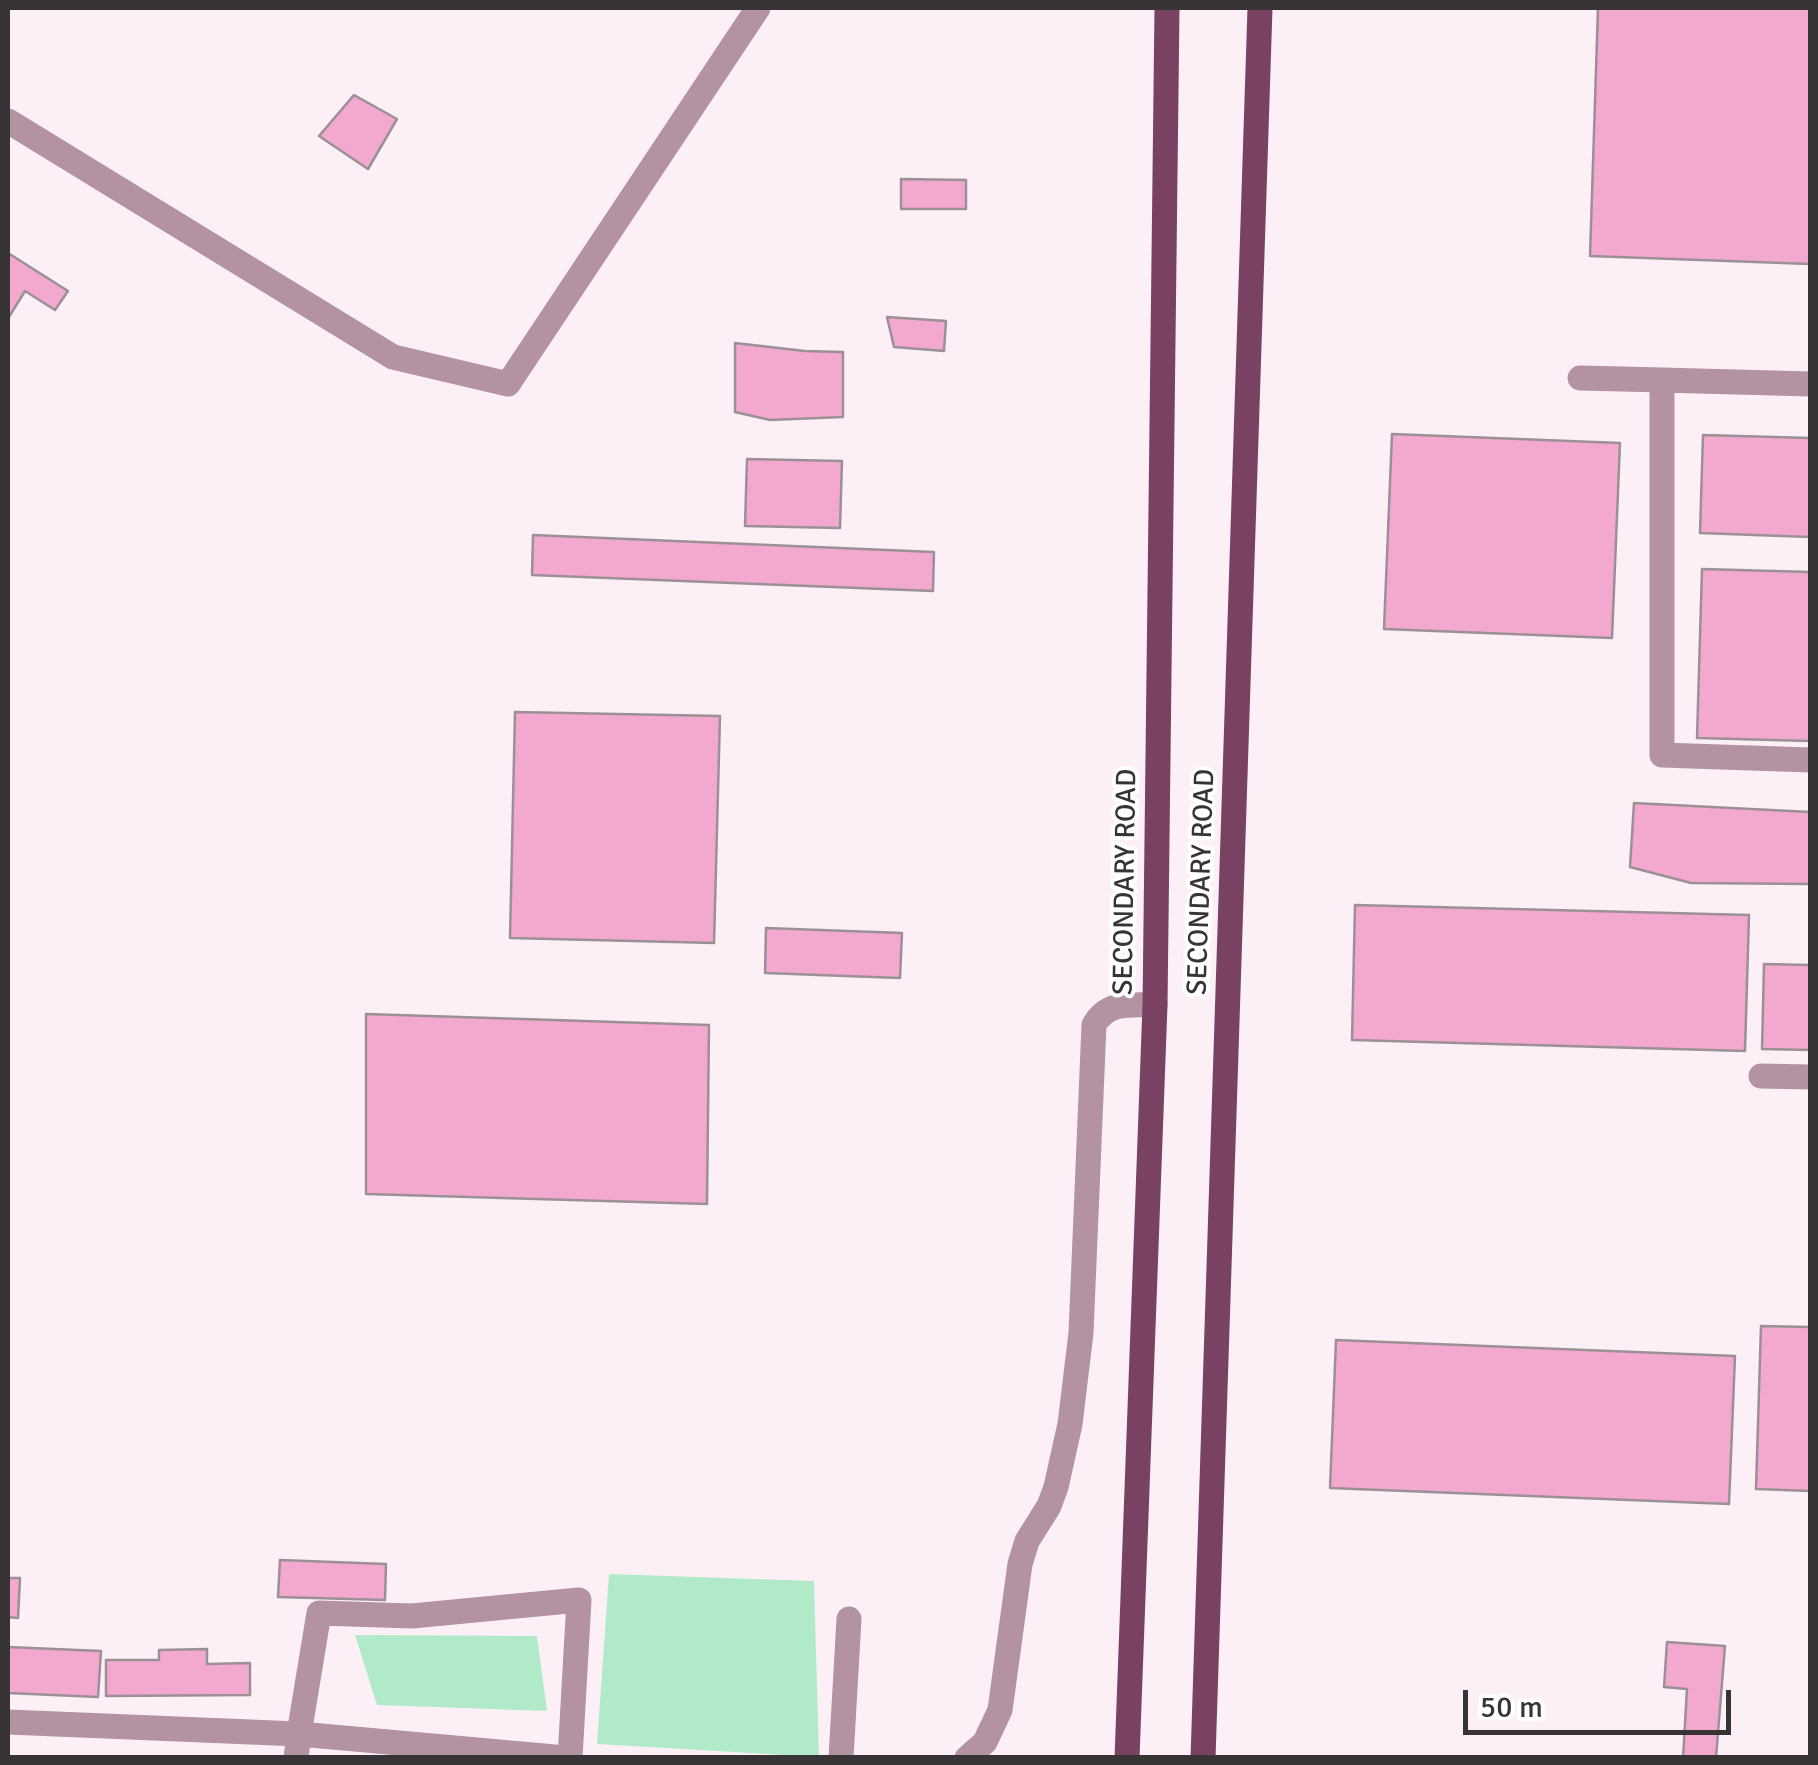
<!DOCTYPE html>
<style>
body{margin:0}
#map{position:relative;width:1818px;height:1765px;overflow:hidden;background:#fcf0f6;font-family:Signika,sans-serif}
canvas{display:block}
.frame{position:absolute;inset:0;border:10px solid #383436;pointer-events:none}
.scale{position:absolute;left:1463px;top:1690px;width:268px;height:45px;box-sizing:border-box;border:5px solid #383436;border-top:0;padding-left:12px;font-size:30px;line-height:35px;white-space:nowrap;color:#383436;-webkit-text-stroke:8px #fff;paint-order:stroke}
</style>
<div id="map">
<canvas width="1818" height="1765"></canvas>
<div class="frame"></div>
<div class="scale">50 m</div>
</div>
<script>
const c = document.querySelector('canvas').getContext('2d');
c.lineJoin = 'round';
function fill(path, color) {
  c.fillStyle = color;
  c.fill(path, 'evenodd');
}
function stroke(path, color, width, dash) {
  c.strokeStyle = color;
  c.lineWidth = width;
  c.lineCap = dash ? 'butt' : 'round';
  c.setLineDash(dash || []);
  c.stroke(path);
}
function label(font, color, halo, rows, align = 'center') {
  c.font = font + ' Signika,sans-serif';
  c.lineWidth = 8;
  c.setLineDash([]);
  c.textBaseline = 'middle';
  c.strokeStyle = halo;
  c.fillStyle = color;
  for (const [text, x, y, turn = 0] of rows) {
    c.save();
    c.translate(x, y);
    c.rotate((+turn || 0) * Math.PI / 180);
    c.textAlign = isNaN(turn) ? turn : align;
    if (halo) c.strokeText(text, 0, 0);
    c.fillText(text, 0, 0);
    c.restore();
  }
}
fill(new Path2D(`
 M609,1574l205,7 5,176 -222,-13z
 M355,1635l182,1 10,75 -170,-6z`), '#b1eac9');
const building = new Path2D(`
 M1598,8h212v256l-220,-8z
 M354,95l43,24 -29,50 -49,-33z
 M901,179l65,1v29h-65z
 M8,253l60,38 -13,19 -30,-19 -16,26 -1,-1z
 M887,317l59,4 -2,30 -50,-4z
 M735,343l70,8 38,1v65l-73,3 -35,-8z
 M1392,434l228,9 -8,195 -228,-9z
 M1703,435l107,3v99l-110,-4z
 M747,459l95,2 -2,67 -95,-2z
 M533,535l401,17 -1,39 -401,-16z
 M1702,569l108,3v169l-113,-3z
 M515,712l205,4 -6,227 -204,-5z
 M1634,803l176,9v72l-119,-1 -61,-16z
 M1355,905l394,10 -4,136 -393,-11z
 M766,928l136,5 -2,45 -135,-5z
 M1764,964l46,1v85l-48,-1z
 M366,1014l343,11 -2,179 -341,-10z
 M1761,1326l49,1v164l-54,-2z
 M1336,1340l399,16 -6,148 -399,-16z
 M280,1560l106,4 -1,36 -107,-3z
 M8,1578h12l-2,40 -10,-1z
 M1667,1642l58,4 -9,112h-33l4,-69 -23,-2z
 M8,1647l93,4 -3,46 -90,-4z
 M207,1649v15l43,-1v32l-144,1v-36h53v-10z`);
fill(building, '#f3a8d0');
stroke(building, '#9b9095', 2.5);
stroke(new Path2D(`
 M8,121l385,236 115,27 250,-376
 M1580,378l82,2
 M1810,384l-148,-4v375l148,5
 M1761,1076l49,1
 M8,1722l291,12 -3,24
 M566,1758l-267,-24 20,-121 93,3 167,-16 -9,158
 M841,1758l8,-139
 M967,1758l18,-16 15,-32 20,-146 7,-23 22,-35 7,-19 14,-63 11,-91 13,-308c13,-24 36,-20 61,-20`), '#b392a4', 25);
stroke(new Path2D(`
 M1127,1758l28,-753 12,-997
 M1203,1758l57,-1750`), '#794262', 25);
label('28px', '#383436', '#fff', [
 ["SECONDARY ROAD",1126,882,-89],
 ["SECONDARY ROAD",1202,882,-88]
]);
</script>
